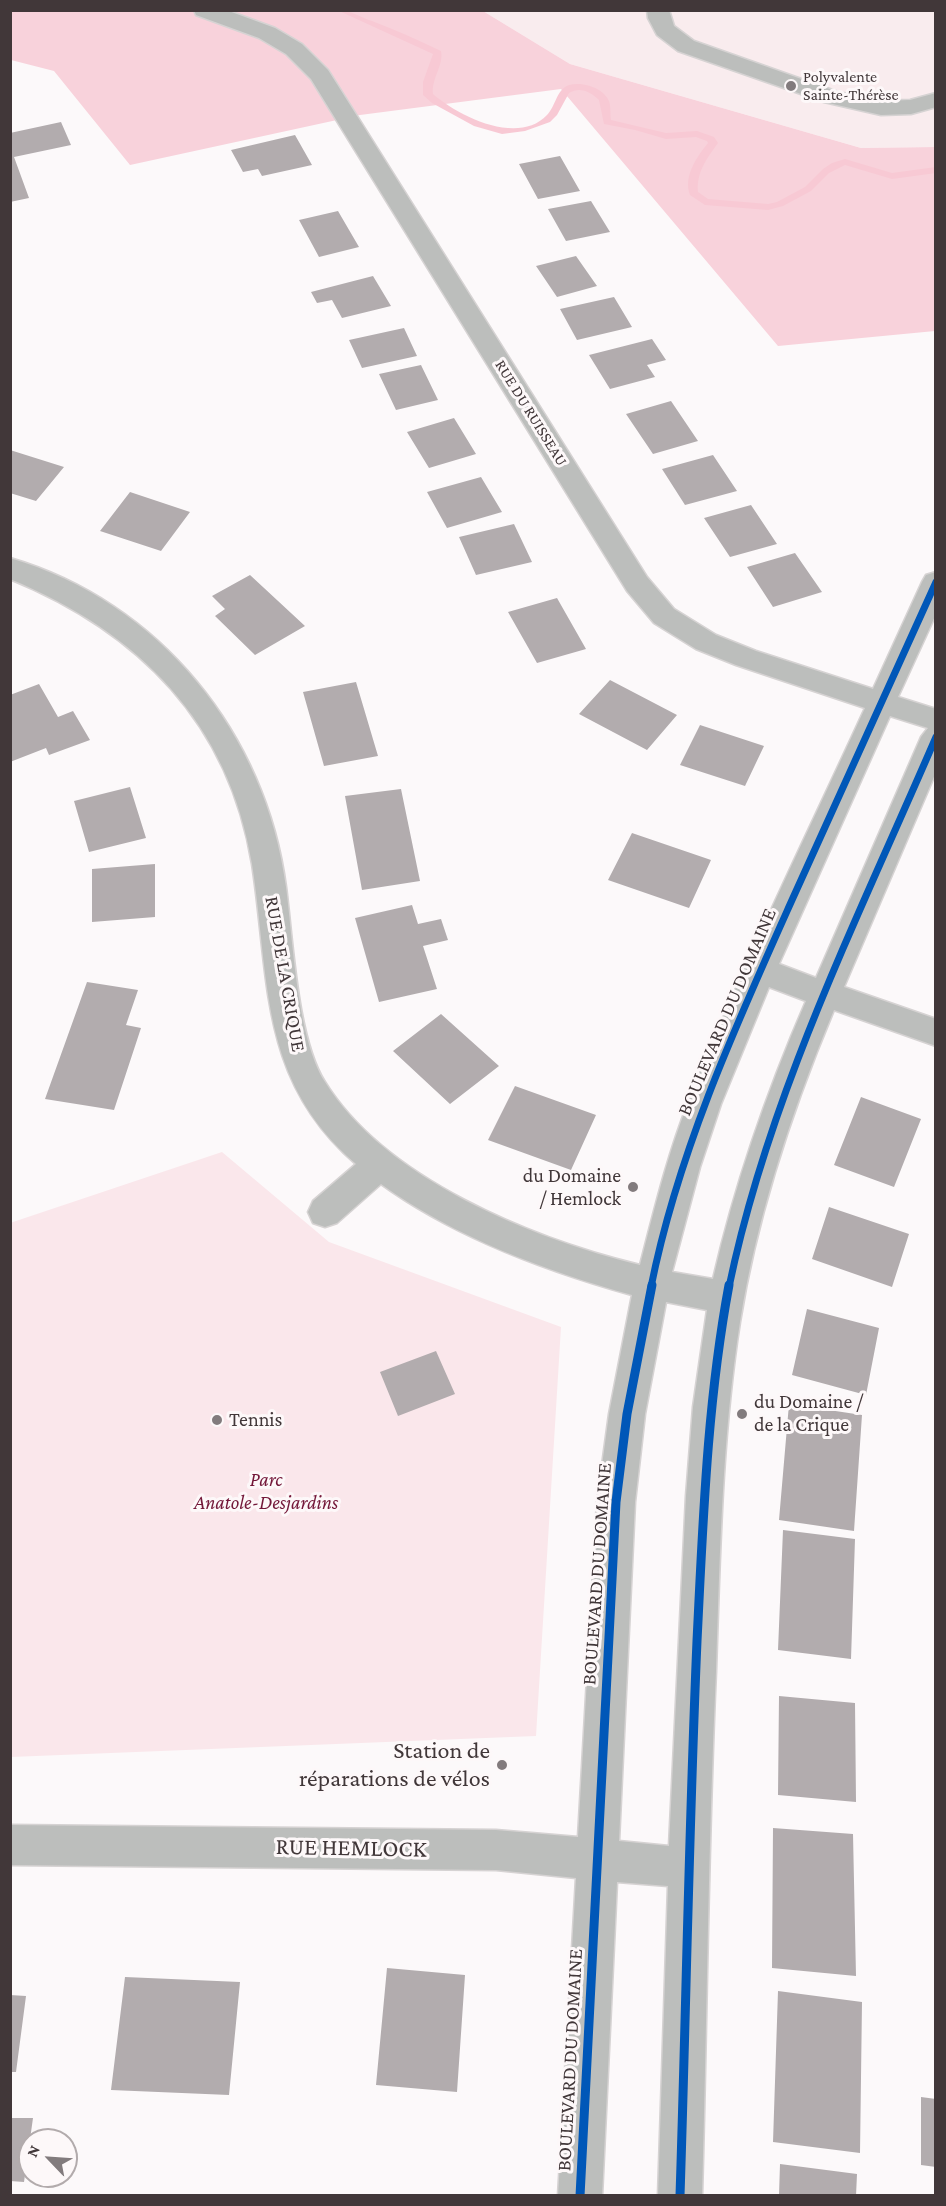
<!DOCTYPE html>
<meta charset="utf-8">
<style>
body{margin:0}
#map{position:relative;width:946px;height:2206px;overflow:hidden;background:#fcf9fa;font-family:"Crimson Pro",serif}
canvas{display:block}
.frame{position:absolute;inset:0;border:12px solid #413739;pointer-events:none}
.north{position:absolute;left:18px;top:2128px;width:60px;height:60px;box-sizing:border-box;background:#fdf8f9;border:2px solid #b2abac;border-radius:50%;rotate:295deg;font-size:16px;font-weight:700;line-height:24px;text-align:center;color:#413739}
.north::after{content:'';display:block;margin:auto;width:21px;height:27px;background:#827b7d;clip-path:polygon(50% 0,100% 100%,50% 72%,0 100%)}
</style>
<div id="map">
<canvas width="946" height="2206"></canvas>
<div class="frame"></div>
<div class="north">N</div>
</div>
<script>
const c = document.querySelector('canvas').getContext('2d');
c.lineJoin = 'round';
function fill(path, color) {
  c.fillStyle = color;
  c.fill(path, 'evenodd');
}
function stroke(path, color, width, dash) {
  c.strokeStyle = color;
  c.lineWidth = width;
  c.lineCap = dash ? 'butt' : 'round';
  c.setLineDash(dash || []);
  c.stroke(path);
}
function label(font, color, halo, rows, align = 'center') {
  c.font = font + ' "Crimson Pro",serif';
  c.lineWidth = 6;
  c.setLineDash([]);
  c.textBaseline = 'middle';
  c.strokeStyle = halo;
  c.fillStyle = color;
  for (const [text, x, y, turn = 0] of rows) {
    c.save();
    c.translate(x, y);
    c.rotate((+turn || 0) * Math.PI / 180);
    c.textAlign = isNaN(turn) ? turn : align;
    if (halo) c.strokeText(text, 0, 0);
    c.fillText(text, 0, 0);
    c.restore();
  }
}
fill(new Path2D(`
 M483,11h452v136l-74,1 -291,-84z`), '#f9ecee');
fill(new Path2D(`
 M222,1152l107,90 232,85 -25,409 -525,21 -1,-534z`), '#fae7eb');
fill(new Path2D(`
 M10,11h473l87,53 291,84 74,-1v184l-157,15 -217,-257 -201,26 -230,50 -76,-94 -43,-11z`), '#f8d2db');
fill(new Path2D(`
 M337,10c14,0 22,7 35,11 24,9 46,19 69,30 3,14 -10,28 -8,43 25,22 85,52 114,21 9,-9 9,-25 22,-30 13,-4 35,3 40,16 2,6 1,13 2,19l55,13 31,-2 17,6 4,6c-11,15 -22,30 -20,49l10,7 60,5 9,-2 28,-15 18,-18 9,-6 13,-4 47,14 44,-6v6l-44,6 -47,-14 -16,8 -18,18 -28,15 -15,4 -63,-5 -15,-10c-7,-19 7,-38 18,-52l-1,-2 -11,-4 -30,2 -31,-9 -31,-6 -5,-24c-8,-8 -19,-14 -30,-7l-12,22 -7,7 -25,9 -23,3 -28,-8 -42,-23 -9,-8v-13l10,-28z`), '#f8c9d4');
fill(new Path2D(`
 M61,122l10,23 -57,12 15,41 -19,4v-69z
 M295,135l17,30 -50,11 -4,-7 -15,3 -12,-22z
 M560,156l20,35 -42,8 -19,-35z
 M591,201l19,31 -44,9 -18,-32z
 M338,211l21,36 -40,10 -20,-37z
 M576,256l21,30 -40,11 -21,-31z
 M373,276l18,30 -49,12 -10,-18 -15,3 -6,-11z
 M614,297l18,30 -55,13 -17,-31z
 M404,328l13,28 -55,12 -13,-28z
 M652,339l14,21 -19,5 8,12 -45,12 -21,-34z
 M421,365l17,35 -42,10 -17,-36z
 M671,401l27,40 -45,13 -27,-40z
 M454,418l22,36 -47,14 -22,-36z
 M10,450l54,17 -28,34 -26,-8z
 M713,455l24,36 -52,14 -23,-36z
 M481,477l21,35 -55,16 -20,-36z
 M130,492l60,20 -29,39 -61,-20z
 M751,505l26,39 -47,13 -26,-39z
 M514,524l18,38 -56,13 -17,-38z
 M795,553l27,39 -49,15 -26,-40z
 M250,575l55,51 -50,29 -40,-39 10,-7 -13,-13z
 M557,598l29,51 -49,14 -29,-51z
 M610,680l67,35 -30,35 -68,-36z
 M356,682l22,74 -54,10 -21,-74z
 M39,684l19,33 15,-6 17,29 -41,15 -3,-7 -36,14v-67z
 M700,725l64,21 -19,40 -65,-21z
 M130,787l16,51 -57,14 -15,-51z
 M401,789l19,92 -58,9 -17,-94z
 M632,833l79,27 -22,48 -81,-28z
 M155,864v53l-63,5v-53z
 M412,905l6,19 23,-5 7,21 -25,6 14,43 -58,13 -24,-84z
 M87,982l51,8 -12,35 15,3 -27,82 -69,-11z
 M441,1014l58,52 -49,38 -57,-53z
 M515,1086l81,29 -25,55 -83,-30z
 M861,1097l60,22 -27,68 -60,-22z
 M829,1207l80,27 -17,53 -80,-28z
 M807,1309l72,19 -13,67 -74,-20z
 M436,1351l19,43 -57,22 -18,-44z
 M789,1404l73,11 -8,116 -75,-11z
 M783,1530l72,9 -4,120 -73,-9z
 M779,1696l76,7 1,99 -78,-7z
 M773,1828l80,6 3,142 -84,-8z
 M387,1968l78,7 -8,117 -81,-7z
 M125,1977l115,5 -11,113 -118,-5z
 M778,1991l84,11 -2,151 -87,-11z
 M10,1995l16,1 -10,76h-6z
 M921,2097l15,2v68l-15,-2z
 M10,2118h23l-9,64 -14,-1z
 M780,2164l77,10 -1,22h-77z`), '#b2acae');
const minor = new Path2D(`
 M194,10h32l49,18 27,16 26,26 319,507 27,32 42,26 40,16 117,38 49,-107 4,-7 10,-3v42l-38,83 38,12v63l-92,215 92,32v27l-102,-36c-42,100 -77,205 -94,312 -18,115 -20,232 -24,349 -8,175 -9,349 -14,525h-44l10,-310 -51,-4 -15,314h-44l18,-318 -80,-8 -486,-5v-40l486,5 82,7 19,-335 12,-88 23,-119c-86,-24 -178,-58 -251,-111l-44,39 -12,4 -12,-4 -5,-11 5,-11 43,-37c-98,-84 -86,-185 -104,-300 -23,-141 -113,-232 -242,-285v-21c150,44 256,176 276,329 7,53 11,151 39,195 60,97 208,157 315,183 14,-54 27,-109 48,-162 52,-134 117,-264 177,-395l-129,-43 -40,-16 -42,-26 -27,-32 -316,-512 -25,-25 -27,-16 -63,-23zM890,716l38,12 -7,9 -105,241 -37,-14zM769,987l37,14c-39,90 -71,182 -93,278l-41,-7 28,-105 21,-63zM666,1302l41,8 -14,97 -7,89 -17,350 -50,-5 16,-339 10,-88z
 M647,10h22l5,16 20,15 144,51 43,9 29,-1 26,-7v14l-25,7 -30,1 -57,-13 -146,-51 -21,-16 -9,-17z`);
stroke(minor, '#d6d3d3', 3);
fill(minor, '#bcbebc');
stroke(new Path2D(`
 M651,1287c27,-135 85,-262 141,-387 48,-106 96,-212 144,-318
 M729,1287c40,-193 130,-371 207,-550`), '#0057b8', 7);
stroke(new Path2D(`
 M580,2196l36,-694 11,-88 25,-129
 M680,2196c6,-185 9,-370 17,-555 6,-119 10,-238 32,-356`), '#0057b8', 9);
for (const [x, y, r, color] of [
 [791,86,6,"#827b7d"],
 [633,1187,6,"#827b7d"],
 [742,1414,6,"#827b7d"],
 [217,1420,6,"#827b7d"],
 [502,1765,6,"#827b7d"]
]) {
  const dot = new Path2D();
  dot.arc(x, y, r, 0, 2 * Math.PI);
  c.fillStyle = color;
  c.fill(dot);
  stroke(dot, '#fdf8f9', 2);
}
label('16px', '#413739', '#fdf8f9', [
 ["Polyvalente",803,77],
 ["Sainte-Thérèse",803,95]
], 'left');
label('16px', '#413739', '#fdf8f9', [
 ["RUE DU RUISSEAU",531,413,58]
]);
label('20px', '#413739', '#fdf8f9', [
 ["RUE DE LA CRIQUE",285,974,80],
 ["BOULEVARD DU DOMAINE",727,1012,-67],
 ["BOULEVARD DU DOMAINE",597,1574,-86],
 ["BOULEVARD DU DOMAINE",570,2060,-87]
]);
label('20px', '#413739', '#fdf8f9', [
 ["du Domaine",621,1176,"right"],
 ["/ Hemlock",621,1199,"right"],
 ["du Domaine /",754,1402],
 ["de la Crique",754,1425],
 ["Tennis",229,1420]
], 'left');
label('italic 20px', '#731739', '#fdf8f9', [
 ["Parc",266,1480],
 ["Anatole-Desjardins",266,1503]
]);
label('24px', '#413739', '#fdf8f9', [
 ["Station de",490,1751],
 ["réparations de vélos",490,1779]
], 'right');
label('24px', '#413739', '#fdf8f9', [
 ["RUE HEMLOCK",351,1848,1]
]);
</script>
